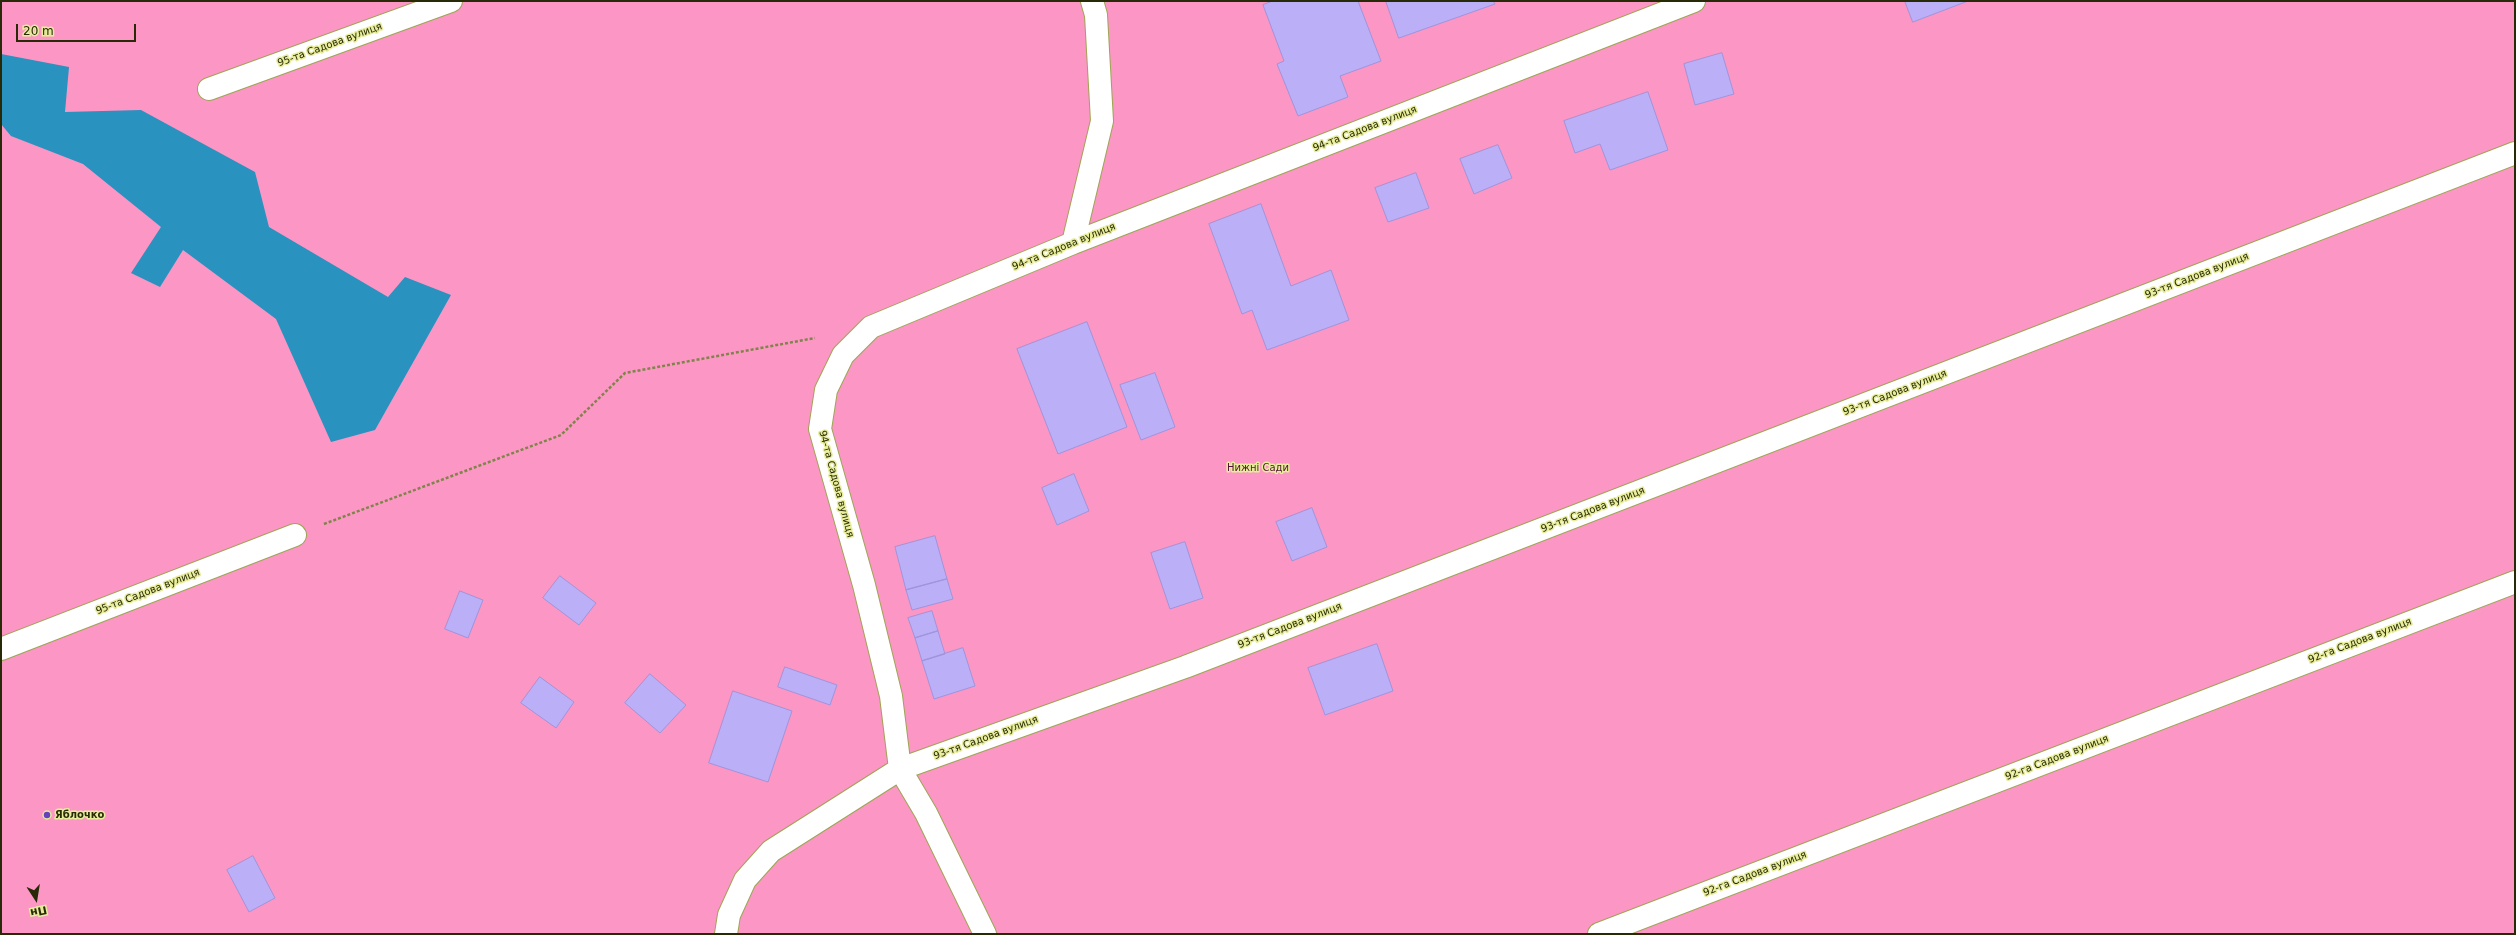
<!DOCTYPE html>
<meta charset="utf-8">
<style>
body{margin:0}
#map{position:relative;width:2516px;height:935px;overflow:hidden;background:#e7ed9b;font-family:"DejaVu Sans",sans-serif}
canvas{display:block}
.frame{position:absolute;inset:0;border:2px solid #282a07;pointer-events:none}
.north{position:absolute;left:16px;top:879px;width:40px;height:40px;-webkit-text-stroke:3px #e7ed9b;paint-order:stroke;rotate:168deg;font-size:11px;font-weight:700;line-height:16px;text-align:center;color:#282a07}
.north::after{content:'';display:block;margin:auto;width:14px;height:18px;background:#282a07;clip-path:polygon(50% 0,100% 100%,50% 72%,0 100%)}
.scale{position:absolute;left:16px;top:24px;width:120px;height:18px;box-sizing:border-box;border:2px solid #282a07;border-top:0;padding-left:5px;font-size:12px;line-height:14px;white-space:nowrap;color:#282a07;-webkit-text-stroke:3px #e7ed9b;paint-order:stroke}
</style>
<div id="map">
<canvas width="2516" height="935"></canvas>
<div class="frame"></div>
<div class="north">Пн</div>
<div class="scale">20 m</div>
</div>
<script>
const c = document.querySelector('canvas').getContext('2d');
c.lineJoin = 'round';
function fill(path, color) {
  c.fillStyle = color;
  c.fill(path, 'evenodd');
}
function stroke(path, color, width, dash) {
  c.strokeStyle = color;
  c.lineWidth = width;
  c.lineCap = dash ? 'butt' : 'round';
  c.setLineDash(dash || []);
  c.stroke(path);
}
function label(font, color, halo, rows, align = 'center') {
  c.font = font + ' "DejaVu Sans",sans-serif';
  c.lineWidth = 3;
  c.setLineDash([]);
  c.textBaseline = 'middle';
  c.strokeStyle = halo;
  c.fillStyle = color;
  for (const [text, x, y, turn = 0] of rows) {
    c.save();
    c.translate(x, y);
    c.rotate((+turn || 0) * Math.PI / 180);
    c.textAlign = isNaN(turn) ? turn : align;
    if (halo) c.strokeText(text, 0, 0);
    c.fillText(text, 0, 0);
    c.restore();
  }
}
fill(new Path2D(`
 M1,1h2514v933h-2514z`), '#fc96c5');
fill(new Path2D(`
 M1,54l68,13 -4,45 76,-2 114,62 14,55 119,70 17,-20 46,18 -76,135 -44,12 -55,-123 -93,-69 -23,37 -29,-14 30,-46 -78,-63 -72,-28 -10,-12z`), '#2992bf');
const building = new Path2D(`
 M1273,1h85l23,60 -41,15 8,21 -50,19 -21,-52 7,-3 -21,-56z
 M1386,1h107l2,3 -96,34z
 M1905,1h63l-55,21z
 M1722,53l12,41 -39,11 -11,-41z
 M1648,92l20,58 -58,20 -10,-26 -25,9 -11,-32z
 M1498,145l14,33 -38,16 -14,-35z
 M1416,173l13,35 -41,14 -13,-34z
 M1261,204l30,82 40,-16 18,50 -82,30 -15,-40 -10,4 -33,-90z
 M1087,322l40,105 -69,27 -41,-105z
 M1155,373l20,54 -34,13 -21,-55z
 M1074,474l15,37 -32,14 -15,-37z
 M1312,508l15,39 -35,14 -16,-39z
 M935,536l12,43 -41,11 -11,-43z
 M1185,542l18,56 -33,11 -19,-56z
 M560,576l36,27 -17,22 -36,-27z
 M947,579l6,20 -41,11 -6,-20z
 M460,591l23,9 -15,38 -23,-9z
 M932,611l6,20 -23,7 -7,-20z
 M938,631l7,23 -23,7 -7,-23z
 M1377,644l16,47 -68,24 -17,-47z
 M963,648l12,38 -41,13 -12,-38z
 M785,667l52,18 -7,20 -52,-18z
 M650,674l36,31 -26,28 -35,-30z
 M540,677l34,25 -18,26 -35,-25z
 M733,691l59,20 -24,71 -59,-19z
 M253,856l22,42 -26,14 -22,-42z`);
fill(building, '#bbaff8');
stroke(building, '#a094db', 1);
const minor = new Path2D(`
 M209,89l242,-88
 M1073,243l29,-122 -6,-106 -4,-14
 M1,649l294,-114
 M726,934l3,-19 16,-35 26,-29 129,-82 285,-102 1330,-514
 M985,934l-59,-121 -26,-44 -9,-73 -27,-111 -44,-156 6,-39 17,-35 28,-28 202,-84 621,-242
 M1599,934l916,-352`);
stroke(minor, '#9fa454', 24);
stroke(new Path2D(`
 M324,524l237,-89 64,-62 190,-35`), '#80844b', 2.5, [3, 2]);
stroke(minor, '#fff', 22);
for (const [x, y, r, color] of [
 [47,815,4,"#6643bc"]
]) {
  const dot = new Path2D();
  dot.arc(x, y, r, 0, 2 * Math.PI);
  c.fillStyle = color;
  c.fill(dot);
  stroke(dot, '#e7ed9b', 1.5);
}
label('10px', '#282a07', '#e7ed9b', [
 ["95-та Садова вулиця",330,45,-20],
 ["94-та Садова вулиця",1365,129,-21],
 ["94-та Садова вулиця",1064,247,-22],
 ["93-тя Садова вулиця",2197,276,-21],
 ["93-тя Садова вулиця",1895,393,-21],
 ["94-та Садова вулиця",836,484,75],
 ["93-тя Садова вулиця",1593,510,-21],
 ["95-та Садова вулиця",148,592,-21],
 ["93-тя Садова вулиця",1290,626,-21],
 ["92-га Садова вулиця",2360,641,-21],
 ["93-тя Садова вулиця",986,738,-20],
 ["92-га Садова вулиця",2057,758,-21],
 ["92-га Садова вулиця",1755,874,-21]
]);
label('10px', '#521134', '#e7ed9b', [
 ["Нижні Сади",1258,468]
]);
label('bold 10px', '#282a07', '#e7ed9b', [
 ["Яблочко",55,815]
], 'left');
</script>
